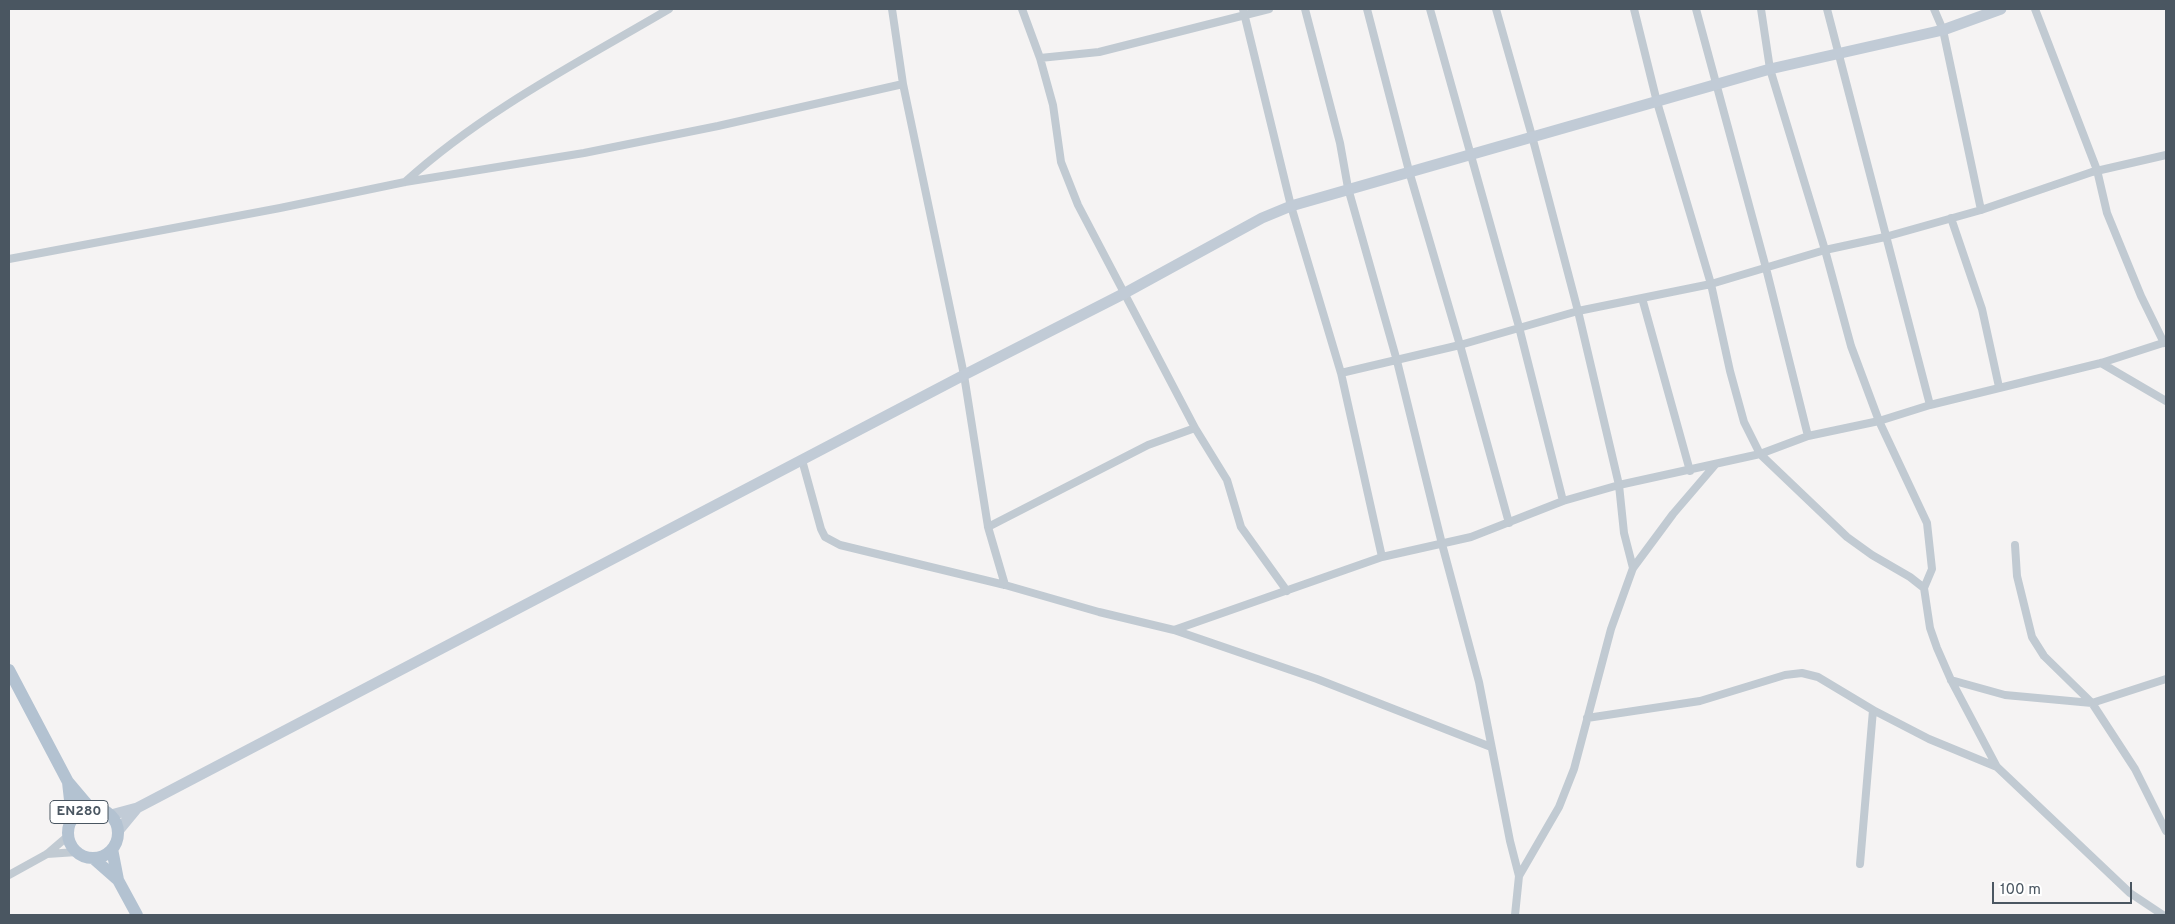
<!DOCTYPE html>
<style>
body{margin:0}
#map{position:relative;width:2175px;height:924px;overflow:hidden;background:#f5f3f3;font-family:Overpass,sans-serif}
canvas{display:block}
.frame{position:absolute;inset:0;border:10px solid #4a5661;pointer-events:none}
.scale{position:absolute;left:1992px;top:882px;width:140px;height:22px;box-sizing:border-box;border:2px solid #4a5661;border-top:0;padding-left:6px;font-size:15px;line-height:18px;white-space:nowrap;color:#4a5661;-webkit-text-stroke:4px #fff;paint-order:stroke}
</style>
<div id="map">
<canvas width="2175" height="924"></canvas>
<div class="frame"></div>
<div class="scale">100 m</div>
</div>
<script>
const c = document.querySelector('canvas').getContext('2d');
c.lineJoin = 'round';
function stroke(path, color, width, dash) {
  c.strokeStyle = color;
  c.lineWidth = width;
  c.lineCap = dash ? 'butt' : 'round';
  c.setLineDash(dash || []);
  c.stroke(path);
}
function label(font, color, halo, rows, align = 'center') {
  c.font = font + ' Overpass,sans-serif';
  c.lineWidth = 4.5;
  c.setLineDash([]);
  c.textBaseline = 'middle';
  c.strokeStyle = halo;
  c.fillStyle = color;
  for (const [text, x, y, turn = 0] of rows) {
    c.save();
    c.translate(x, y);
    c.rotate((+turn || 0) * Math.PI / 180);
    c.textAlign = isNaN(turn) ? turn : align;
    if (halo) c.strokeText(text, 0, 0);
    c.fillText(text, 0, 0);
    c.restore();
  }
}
stroke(new Path2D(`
 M892,9l11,75 61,291 24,152 17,58
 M1022,9l18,49 13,47 8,57 17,43 117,223 32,52 14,47 46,64
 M1243,9l48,197 50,167 41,184
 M1305,9l35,134 8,45 49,173 45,183 37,138 31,159 9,35 -4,39
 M1367,9l42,162 51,174 49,178
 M1430,9l89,318 44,174
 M1496,9l36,127 46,175 41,174 5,48 9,35
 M1634,9l23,93 54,182 19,87 14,51 16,32 87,83 25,18 38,22 14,11 6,40 7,20 14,32 46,87 133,126 33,22
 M1696,9l70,259 42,168
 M1761,9l9,60 55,181 26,96 28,75 48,102 5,46 -8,19
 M1827,9l103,396
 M1934,9l9,21 38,180
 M2035,9l62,161 10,43 34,83 23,47
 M1040,58l59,-6 170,-43
 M405,182c78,-71 174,-120 264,-173
 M1951,218l31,91 17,78
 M9,259l271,-51 125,-26 179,-29 134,-27 185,-42
 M1642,298l48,173
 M2101,363l65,38
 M1341,373l119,-28 118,-34 133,-27 114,-34 60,-13 96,-27 111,-38 74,-17
 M802,460l19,69 4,8 15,8 165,40 94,27 75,18 143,49 174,68
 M988,527l160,-82 47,-17
 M2015,545l2,31 15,61 12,19 48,47 43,66 31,62
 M1174,630l208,-73 89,-20 92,-36 56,-16 141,-31 48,-18 71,-15 51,-16 171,-42 65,-21
 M1951,680l54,15 87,8 74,-24
 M1587,718l113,-17 85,-26 17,-2 16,4 55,33 56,29 68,28
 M47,854l30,-2
 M1860,864l13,-154
 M9,875l38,-21 21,-18
 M1519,876l40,-69 15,-38 37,-140 22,-61 40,-54 42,-49`), '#c1cad2', 8);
stroke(new Path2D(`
 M111,815l26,-7 827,-433 161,-82 137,-75 29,-12 479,-137 173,-39 58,-21
 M118,831l19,-23`), '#c1cbd6', 11);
stroke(new Path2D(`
 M9,670l59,112 22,26
 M68,782l4,36
 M68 833a25 25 0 1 1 50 0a25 25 0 1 1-50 0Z
 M112,849l6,31 19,35
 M93,858l25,22`), '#b3c2d1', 12);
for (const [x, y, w] of [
 [79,812,58]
]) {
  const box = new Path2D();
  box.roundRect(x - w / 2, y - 11.5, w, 23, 4);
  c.fillStyle = '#fff';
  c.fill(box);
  stroke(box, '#4a5661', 1);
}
label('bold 14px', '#4a5661', null, [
 ["EN280",79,812]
]);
</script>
